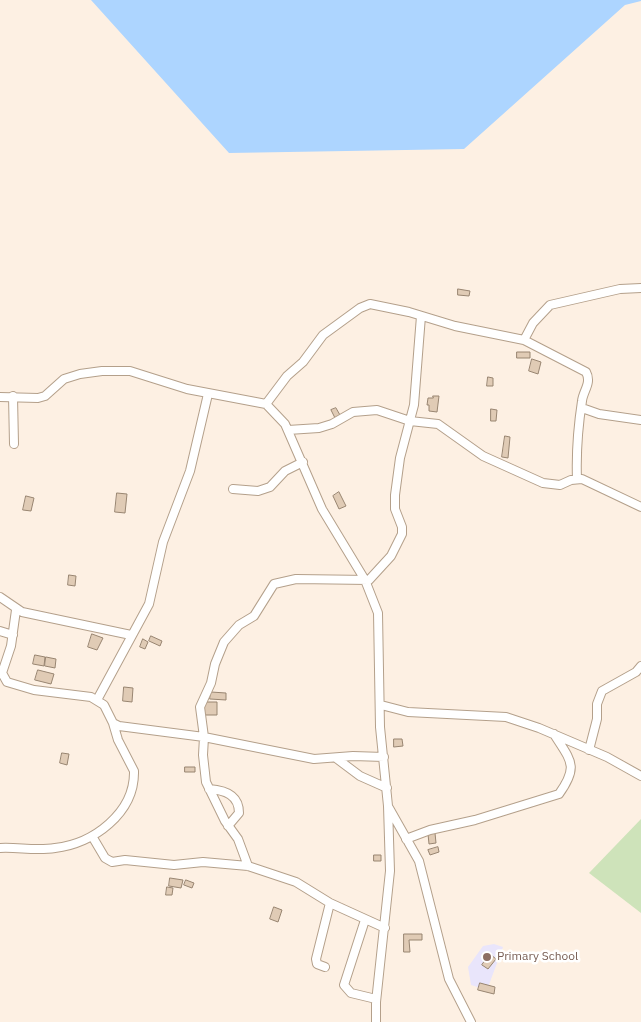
<!DOCTYPE html>
<style>
body{margin:0}
canvas{display:block;background:#fdf0e3}
</style>
<canvas width="641" height="1022"></canvas>
<script>
const c = document.querySelector('canvas').getContext('2d');
c.lineJoin = 'round';
function fill(path, color) {
  c.fillStyle = color;
  c.fill(path, 'evenodd');
}
function stroke(path, color, width, dash) {
  c.strokeStyle = color;
  c.lineWidth = width;
  c.lineCap = dash ? 'butt' : 'round';
  c.setLineDash(dash || []);
  c.stroke(path);
}
function label(font, color, halo, rows, align = 'center') {
  c.font = font + ' "IBM Plex Sans",sans-serif';
  c.lineWidth = 5;
  c.setLineDash([]);
  c.textBaseline = 'middle';
  c.strokeStyle = halo;
  c.fillStyle = color;
  for (const [text, x, y, turn = 0] of rows) {
    c.save();
    c.translate(x, y);
    c.rotate((+turn || 0) * Math.PI / 180);
    c.textAlign = isNaN(turn) ? turn : align;
    if (halo) c.strokeText(text, 0, 0);
    c.fillText(text, 0, 0);
    c.restore();
  }
}
fill(new Path2D(`
 M494,944l9,3 -16,43 -16,-5 -3,-18 15,-21z`), '#e9e5fb');
fill(new Path2D(`
 M641,819v94l-52,-40z`), '#cee3ba');
fill(new Path2D(`
 M91,0h550v1l-16,4 -161,144 -235,4z`), '#add5ff');
const building = new Path2D(`
 M458,289l12,2 -1,5 -11,-1z
 M517,352h13v6h-13z
 M532,359l9,3 -3,12 -9,-3z
 M488,377l5,1v8h-6z
 M433,396h6l-2,16 -8,-1v-6h-2l1,-7h5z
 M336,408l4,7 -5,3 -4,-8z
 M491,409l6,1 -1,11h-5z
 M505,436l5,1 -2,21 -6,-1z
 M339,492l7,14 -7,3 -6,-13z
 M117,493l10,1 -2,19 -10,-1z
 M26,496l8,2 -3,13 -8,-1z
 M69,575l7,1 -1,10 -7,-1z
 M92,634l11,4 -6,12 -9,-3z
 M151,636l11,5 -2,5 -11,-5z
 M143,639l5,3 -3,7 -5,-2z
 M35,655l10,2 -1,9 -11,-2z
 M46,657l10,2 -1,9 -10,-2z
 M38,670l16,4 -3,10 -16,-4z
 M124,687l9,1 -1,14 -9,-1z
 M211,692l15,1v7l-16,-1z
 M204,702h13v13h-13z
 M394,739h8l1,7 -9,1z
 M62,753l7,1 -2,11 -7,-2z
 M185,767h10v5h-10z
 M435,833l1,10 -7,1 -1,-10z
 M438,847l1,5 -9,3 -2,-5z
 M374,855h7v6h-7z
 M170,878l13,2 -2,8 -12,-2z
 M186,880l8,3 -2,5 -8,-3z
 M167,887l6,1 -1,7h-6z
 M274,907l8,3 -4,12 -8,-3z
 M404,934h18v6h-13l1,12h-6z
 M500,951l8,2 -3,7 -7,-3z
 M490,954l6,5 -8,10 -6,-4z
 M480,983l15,4 -1,7 -16,-4z`);
fill(building, '#e0cbb5');
stroke(building, '#988571', 1);
const minor = new Path2D(`
 M524,340l9,-17 17,-18 70,-16 21,-1
 M13,396l1,48
 M0,397l38,1 7,-2 19,-17 16,-5 22,-3h28l57,18 79,15 19,20 37,85 43,71 13,33 2,114 8,79 2,65 -14,131v20
 M266,404l21,-28 16,-14 20,-27 37,-27 10,-4 39,8 46,14 69,14 62,32c6,11 -3,19 -4,29 -4,26 -6,51 -5,78
 M582,408l17,6 42,6
 M288,430l31,-2 13,-4 21,-12 24,-2 33,11 28,3 45,32 60,27 17,2 11,-5 11,-1 59,28
 M233,489l25,2 12,-4 15,-16 18,-9
 M0,597l22,15 109,23
 M16,610l-5,36 -9,27 5,9 27,8 57,7 13,8 9,18 6,3 85,11 110,22 39,-3 31,1
 M0,631l13,4
 M97,700l52,-96 14,-62 27,-71 18,-77
 M381,705l27,7 98,5 33,11 68,29 34,19
 M589,750l8,-31v-15l5,-13 34,-19 5,-6
 M336,758l24,18 27,12
 M209,789c16,1 30,6 30,24l-11,13
 M389,808l30,53 30,118 22,43
 M92,836l13,22 7,4 13,-2 49,5 29,-3 45,4 48,16 34,21 55,25
 M406,839l24,-9 45,-10 84,-26c20,-28 12,-33 -5,-60
 M0,848c18,-1 36,3 55,0 38,-4 80,-35 79,-77l-16,-31 -5,-17
 M248,866l-10,-27 -13,-18 -19,-39 -3,-27 1,-18 -4,-30 11,-24 4,-19 9,-22 15,-17 15,-9 20,-32 22,-5 73,1 22,-24 11,-22v-7l-7,-18v-14l5,-37 14,-53 7,-89
 M365,920l-21,65 7,8 25,6
 M325,967l-8,-3 -1,-5 14,-56`);
stroke(minor, '#b4a08b', 10);
stroke(minor, '#fff', 8);
for (const [x, y, r, color] of [
 [487,957,5,"#8d6e63"]
]) {
  const dot = new Path2D();
  dot.arc(x, y, r, 0, 2 * Math.PI);
  c.fillStyle = color;
  c.fill(dot);
  stroke(dot, '#fff', 2);
}
label('12px', '#785e54', '#fff', [
 ["Primary School",497,957]
], 'left');
</script>
